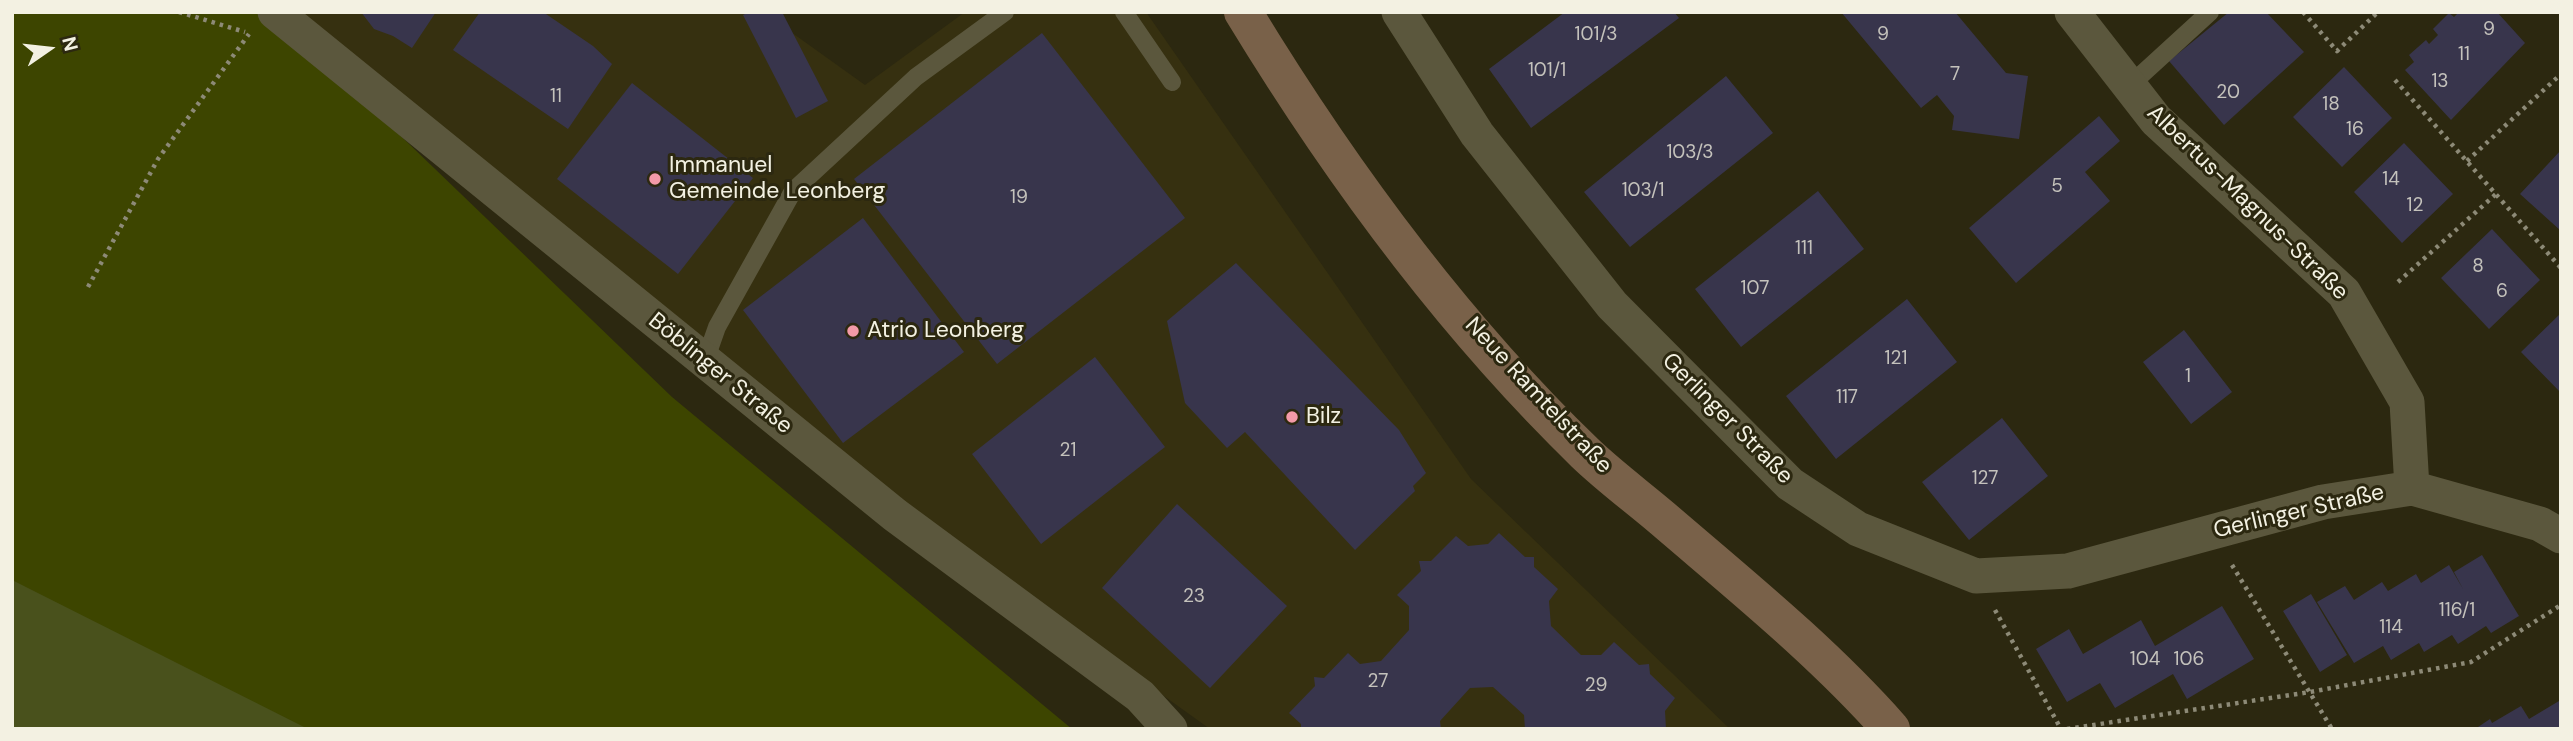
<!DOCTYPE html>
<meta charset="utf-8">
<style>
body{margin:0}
#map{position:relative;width:2573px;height:741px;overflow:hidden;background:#2c2810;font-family:"DM Sans",sans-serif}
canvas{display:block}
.frame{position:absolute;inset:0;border:14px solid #f3f1e2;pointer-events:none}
.north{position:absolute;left:14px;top:14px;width:70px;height:70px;-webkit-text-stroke:5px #2c2810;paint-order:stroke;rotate:76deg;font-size:19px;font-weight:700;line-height:28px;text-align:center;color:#f3f1e2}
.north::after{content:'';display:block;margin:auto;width:24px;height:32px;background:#f3f1e2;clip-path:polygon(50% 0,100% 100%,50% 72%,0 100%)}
</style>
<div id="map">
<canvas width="2573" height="741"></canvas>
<div class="frame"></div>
<div class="north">N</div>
</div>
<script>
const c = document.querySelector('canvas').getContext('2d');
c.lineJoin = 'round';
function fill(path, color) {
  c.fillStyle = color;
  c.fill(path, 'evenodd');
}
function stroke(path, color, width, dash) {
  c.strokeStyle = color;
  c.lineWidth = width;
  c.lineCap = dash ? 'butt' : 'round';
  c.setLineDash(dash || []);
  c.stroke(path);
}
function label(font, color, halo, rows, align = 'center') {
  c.font = font + ' "DM Sans",sans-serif';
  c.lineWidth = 6;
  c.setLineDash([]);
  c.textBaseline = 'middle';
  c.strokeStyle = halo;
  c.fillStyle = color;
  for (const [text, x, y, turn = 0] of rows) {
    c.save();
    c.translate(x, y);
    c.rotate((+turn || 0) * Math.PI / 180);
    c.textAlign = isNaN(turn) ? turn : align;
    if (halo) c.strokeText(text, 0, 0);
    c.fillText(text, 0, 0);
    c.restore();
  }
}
fill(new Path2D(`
 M267,12h496l102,73 100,-73h181l325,467 259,250h-520l-458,-328z`), '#363010');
fill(new Path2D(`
 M12,12l262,2 398,383 400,332h-777l-283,-146z`), '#3d4500');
fill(new Path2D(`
 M12,580l296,149h-296z`), '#49511c');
fill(new Path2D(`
 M361,12h75l-24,36 -19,-12 -19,-7z
 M480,12h63l50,34 19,18 -44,65 -115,-79z
 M749,12h33l46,89 -32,17 -53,-103z
 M1565,12h109l5,6 -148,110 -42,-59z
 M1841,12h114l51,61 22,3 -9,63 -67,-9 2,-14 -17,-21 -16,13z
 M2229,12h37l38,40 -80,73 -55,-64z
 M2459,12h38l28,31 -74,77 -46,-50 9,-8 -5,-7 17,-15 3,4 9,-9 -5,-6 16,-16 5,4z
 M1042,33l143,185 -188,146 -143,-185z
 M2344,67l48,51 -50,49 -49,-50z
 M1726,76l47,57 -143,114 -46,-55z
 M632,83l121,95 -75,96 -121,-95z
 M2099,116l21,25 -35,31 25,29 -94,82 -47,-55z
 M2404,143l49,51 -51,49 -48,-51z
 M2561,150v81l-41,-37z
 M1818,191l46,58 -123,98 -46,-58z
 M863,218l101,134 -121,91 -100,-133z
 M2492,229l48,51 -51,49 -48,-51z
 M1236,263l163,167 27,43 -13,13 2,5 -60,59 -110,-118 -18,16 -42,-45 -18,-82z
 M1907,299l50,63 -121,97 -50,-63z
 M2561,313v80l-40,-41z
 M2184,330l48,62 -41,32 -48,-62z
 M1095,357l70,90 -124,97 -69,-90z
 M2002,418l46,58 -79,64 -47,-58z
 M1177,504l110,102 -77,82 -108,-100z
 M1499,533l26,24h9v10l24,22 -9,12 2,25 30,29h20l13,-13 25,23 10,-1 1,10 25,24 -10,13 1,18h-141l-1,-14 -31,-28 -23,1 -30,33 1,8h-140v-5l-12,-11 26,-27 -1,-9 10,1 24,-25 12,11 21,-3 28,-31v-24l-12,-11 24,-24 -2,-10h12l25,-25 12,10 20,-2z
 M2482,555l37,61 -28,17 -5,-7 -28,18 -6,-9 -28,17 -5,-9 -28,17 -8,-14 -29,17 -37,-61 28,-16 9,14 28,-18 6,9 28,-17 5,9 28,-18 14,24 -9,-17z
 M2311,594l36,61 -27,17 -37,-61z
 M2222,606l32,53 -67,40 -14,-25 -58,34 -15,-25 -33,19 -31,-53 33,-20 14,25 58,-34 14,26z
 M2559,701l2,28h-86l15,-10 2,4 29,-17 8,13z`), '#38354c');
stroke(new Path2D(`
 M179,12l66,20
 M2303,12l34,39 41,-39
 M2395,80l166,188
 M2467,161l94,-87
 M2398,282l98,-88
 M88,287l70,-128 91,-125
 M2232,565l100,164
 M1995,610l66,119
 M2067,729l243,-37 161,-30 90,-57`), '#8d8a77', 4.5, [3.5, 5]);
stroke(new Path2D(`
 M1124,12l48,70
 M2129,86l81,-74
 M705,361l12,-34 76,-136 123,-114 89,-65`), '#5b573d', 18);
stroke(new Path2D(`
 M275,12l620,503 245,181 30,33
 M1399,12l78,122 135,171 178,179 68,45 118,47 92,-5 255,-69 89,-14 128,36 21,12
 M2072,12l84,108 188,173 63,109 5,86`), '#5b573d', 35);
stroke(new Path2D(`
 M1243,12c96,158 209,312 342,441 24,23 51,43 77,65 78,67 160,133 229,211`), '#796149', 38);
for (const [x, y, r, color] of [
 [655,179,7,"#f39aa8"],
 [853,331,7,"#f39aa8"],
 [1292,417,7,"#f39aa8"]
]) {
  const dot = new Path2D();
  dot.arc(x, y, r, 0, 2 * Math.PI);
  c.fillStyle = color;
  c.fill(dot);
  stroke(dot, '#2c2810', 2.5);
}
label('19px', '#c4c2bc', null, [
 ["9",2489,30],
 ["101/3",1596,35],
 ["9",1883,35],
 ["11",2464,55],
 ["101/1",1547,71],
 ["7",1955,75],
 ["13",2440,82],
 ["20",2228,93],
 ["11",556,97],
 ["18",2331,105],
 ["16",2355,130],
 ["103/3",1690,153],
 ["14",2391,180],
 ["5",2057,187],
 ["103/1",1643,191],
 ["19",1019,198],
 ["12",2415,206],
 ["111",1804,249],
 ["8",2478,267],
 ["107",1755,289],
 ["6",2502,292],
 ["121",1896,359],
 ["1",2188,377],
 ["117",1847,398],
 ["21",1068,451],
 ["127",1985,479],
 ["23",1194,597],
 ["116/1",2457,611],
 ["114",2391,628],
 ["104",2145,660],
 ["106",2189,660],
 ["27",1378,682],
 ["29",1596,686]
]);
label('23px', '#f3f1e2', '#2c2810', [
 ["Immanuel",669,166],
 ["Gemeinde Leonberg",669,192],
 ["Atrio Leonberg",867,331],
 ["Bilz",1306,417]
], 'left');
label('23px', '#f3f1e2', '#2c2810', [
 ["Albertus-Magnus-Straße",2247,203,44],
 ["Böblinger Straße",720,374,39],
 ["Neue Ramtelstraße",1538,396,47],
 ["Gerlinger Straße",1727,419,45],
 ["Gerlinger Straße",2299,512,-13]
]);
</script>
